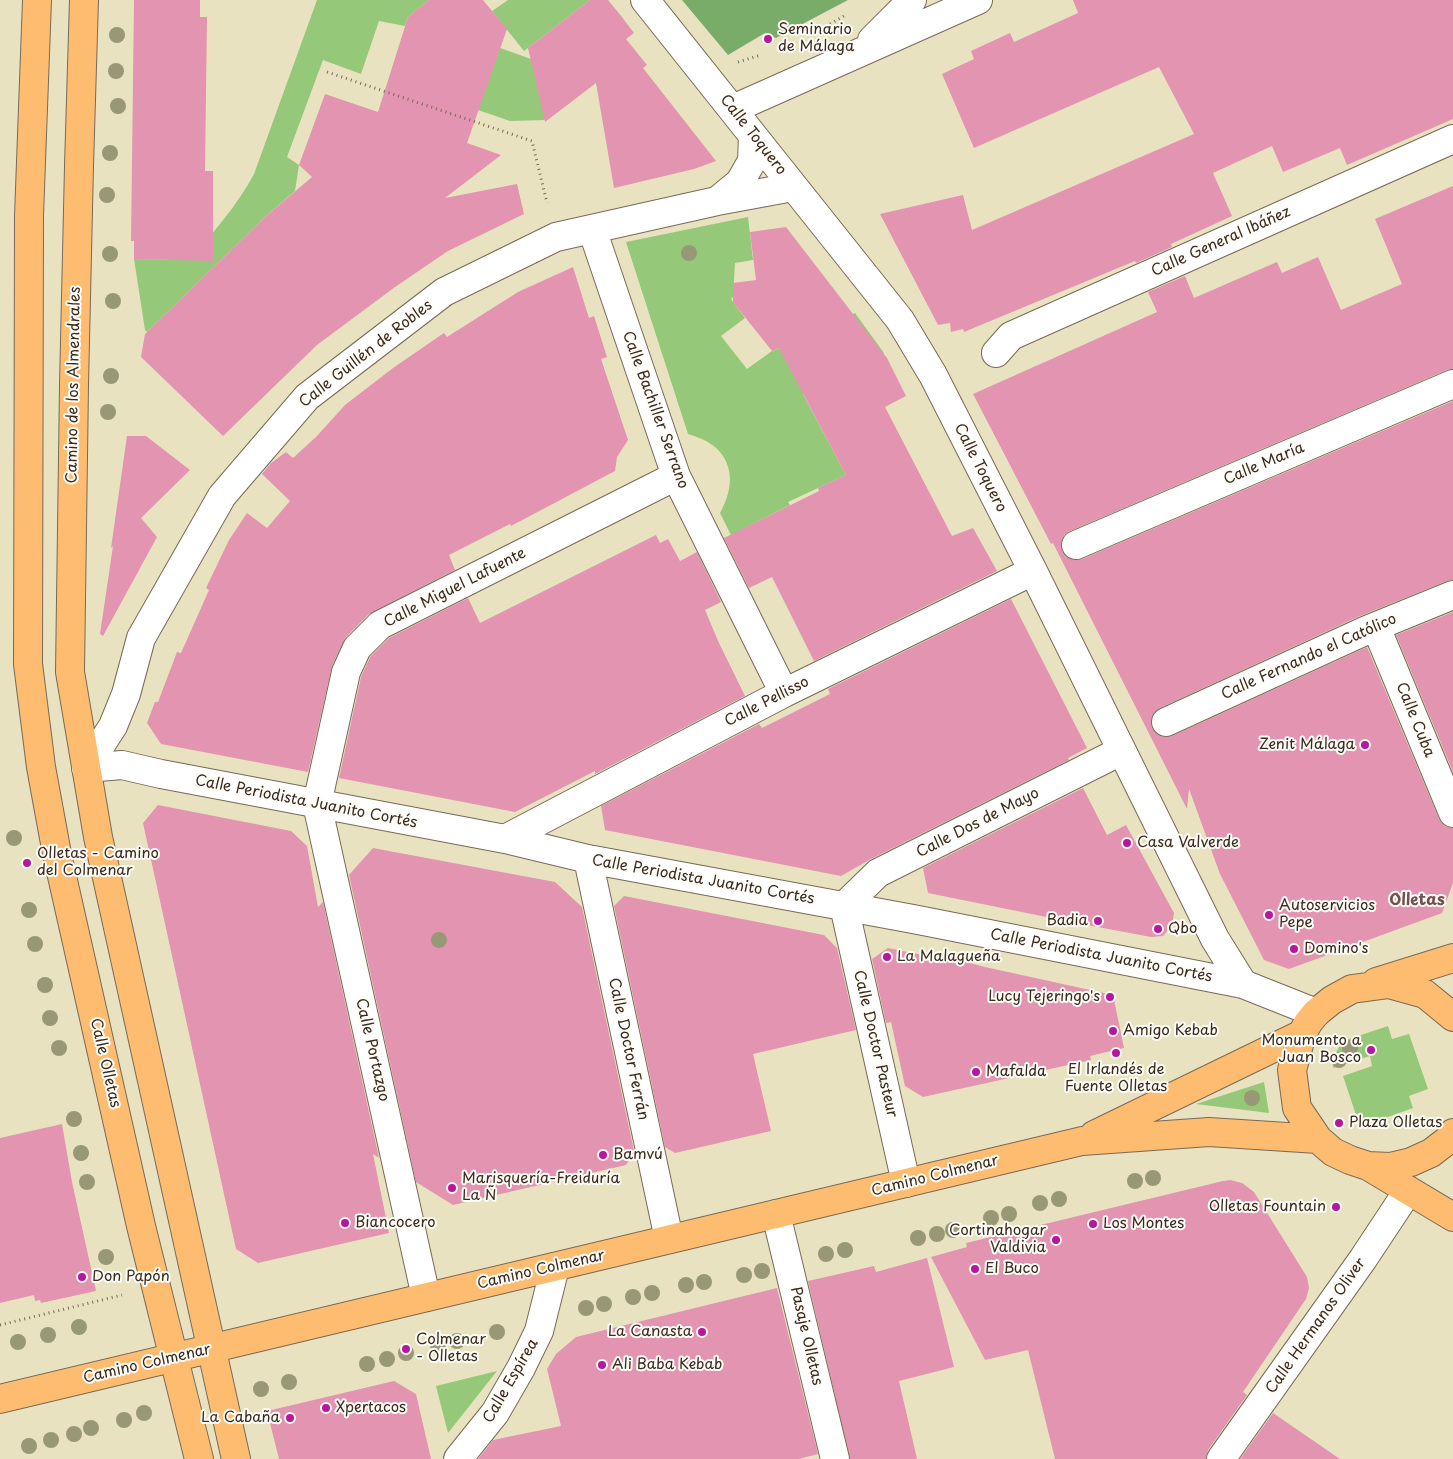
<!DOCTYPE html>
<meta charset="utf-8">
<style>
body{margin:0}
canvas{display:block;background:#e9e2c1}
</style>
<canvas width="1453" height="1459"></canvas>
<script>
const c = document.querySelector('canvas').getContext('2d');
c.lineJoin = 'round';
function fill(path, color) {
  c.fillStyle = color;
  c.fill(path, 'evenodd');
}
function stroke(path, color, width, dash) {
  c.strokeStyle = color;
  c.lineWidth = width;
  c.lineCap = dash ? 'butt' : 'round';
  c.setLineDash(dash || []);
  c.stroke(path);
}
function label(font, color, halo, rows, align = 'center') {
  c.font = font + ' "Playpen Sans",sans-serif';
  c.lineWidth = 4;
  c.setLineDash([]);
  c.textBaseline = 'middle';
  c.strokeStyle = halo;
  c.fillStyle = color;
  for (const [text, x, y, turn = 0] of rows) {
    c.save();
    c.translate(x, y);
    c.rotate((+turn || 0) * Math.PI / 180);
    c.textAlign = isNaN(turn) ? turn : align;
    if (halo) c.strokeText(text, 0, 0);
    c.fillText(text, 0, 0);
    c.restore();
  }
}
fill(new Path2D(`
 M317,0h112l-21,17 -3,9 -26,-5 -18,53 -38,-14 -36,97 12,8 -4,26 -30,26 -118,115 -2,-2 -11,-71 56,1c23,-28 47,-54 64,-86z
 M508,0h82l-66,51 -32,-40z
 M500,48l31,11 14,61 -35,1 -32,-11z
 M748,217l5,43 -18,3 -2,34 -2,2 14,19 -24,18 26,33 25,-18 31,-12 52,-26 29,40 -81,41 43,81 -58,27 2,3 -59,30 -11,-22c15,-26 15,-56 -14,-72 -5,-3 -12,-5 -18,-7l-62,-192z
 M1388,1026l4,13 17,-5 19,55 -19,7 4,12 -53,19 -17,-51 29,-10 -2,-10 -37,12 2,-14 8,-13z
 M1264,1082l5,31 -73,-9z
 M497,1371l-49,62 -12,-47z`), '#95c878');
fill(new Path2D(`
 M682,0h166l-72,38 -11,-5 -37,22z`), '#78ac68');
fill(new Path2D(`
 M134,0h66v17h7l-2,154h8v90l-79,-2v-18h-3z
 M429,0h54l24,29 -40,114 34,12 -56,43 72,-14 7,30 -76,37 -53,36 -78,58 -94,91 -82,-79 4,-23 120,-117 47,-40 -13,-12 26,-71 53,18 30,-95z
 M590,0h18l14,17 12,16 -8,6 21,26 -4,3 73,93 -22,8 -80,19 -18,-105 -51,39 -17,-74z
 M1073,0h380v119l-106,46 -7,-17 -57,24 -11,-26 -59,27 19,43 -61,28 1,3 -36,16 -1,-2 -171,71 -1,-3 -12,3 -1,-9 -12,2 -58,-111 83,-19 9,35 222,-96 -35,-67 -185,81 -32,-74 32,-15 -3,-8 39,-18 4,9 64,-29z
 M1453,186v183l-6,1 -377,161 -6,4 -3,8 1,8 4,6 8,3 8,-1 371,-158v179l-6,1 -87,35 -200,92 -6,5 -3,7 1,8 5,6 7,3 8,-1 195,-89 72,172 5,7 9,2v55l-11,30 -153,56 -25,-9 -44,-86 -31,-85 -2,20 -134,-266 -2,1 -78,-150 184,-82 -9,-20 37,-16 9,22 83,-36 5,11 36,-16 23,53 61,-26 -27,-65z
 M786,227l101,131 19,38 -21,11 67,129 21,-8 24,43 -183,90 -42,-84 -23,11 -25,-50 95,-47 -1,-3 28,-13 -67,-127 -7,3 -39,-49v-19l23,-3 -6,-48z
 M573,267l16,51 5,-2 13,41 -6,2 27,81 -11,17 -2,14 -104,55 -1,-2 -61,31 6,15 -86,44 -23,23 -14,29 -24,106 -147,-28 -14,-21 8,-21h3l19,-50 4,1 28,-63 -3,-2 23,-48 18,-27 20,15 23,-27 -28,-27 9,-11 15,-11 7,6 23,-21 29,-32 48,-37 51,-35 3,4 71,-45z
 M127,436h19l44,34 -49,48 16,19 -54,99 -3,-2 13,-88 -2,2z
 M656,535l4,8 8,-4 12,22 17,-9 24,50 -16,8 14,33 26,53 -150,78v-3l-80,41 -176,-34 22,-101 9,-20 19,-19 79,-40 12,25z
 M1011,599l76,149 -19,10 1,2 -198,99 -30,17 -236,-46 -4,-24 158,-82 3,4 68,-34 -2,-5z
 M1453,612v160l-57,-137z
 M1083,788l24,47 19,-10 48,88 -2,12 -9,11 -12,1 -80,-15 -143,-29 -5,-25z
 M158,805l133,26 16,15 11,61 5,-5 56,256 -6,-4 16,79 -131,30 -22,-14 -93,-426z
 M373,848l182,34 27,25 52,244 -8,14 -173,40 -37,-23 -67,-307z
 M624,896l200,39 13,13 19,82 -103,24 18,77 -96,22 -10,-6 -51,-241z
 M888,948l40,8 1,-4 56,15 128,28 11,53 -34,8 1,4 -168,37 -18,-11 -14,-64 -5,1 -14,-64z
 M62,1124l10,58 24,109 -55,12 -1,-3 -5,1 -1,-6 -34,8v-165z
 M1230,1180l12,3 12,9 53,85 2,11 -3,11 -63,93 4,3 -39,55 -2,9h-151l-27,-109 -43,10 -54,-103 36,-10 -1,-4 257,-62z
 M927,1258l27,109 -55,14 18,78h-67l-42,-178 66,-15 2,6z
 M777,1288l41,166 -19,5h-321l15,-19 68,-14 -14,-57 9,-15 20,-17z
 M394,1381l22,13 15,65h-152l-12,-48z
 M1273,1413l67,46h-100z`), '#e394b0');
const minor = new Path2D(`
 M645,0l255,320 33,55 100,196 182,368 28,45
 M872,40l40,-40
 M733,109l245,-109
 M717,201l23,-19 12,-21 1,-25
 M592,229l84,247 108,217
 M996,353l15,-17 442,-197
 M1076,545l377,-161
 M1376,627l77,186
 M1166,722l201,-92 86,-35
 M86,768l36,-3 39,9 344,65 83,20 325,60 330,65 73,29
 M86,768l27,-42 13,-32 15,-56 81,-142 85,-99 137,-105 112,-55 161,-36 76,-14
 M505,839l279,-146 249,-122
 M588,859l81,380
 M906,1183l-62,-277 34,-33 243,-122
 M776,1214l59,245
 M426,1297l-109,-493 29,-132 11,-24 23,-23 296,-149
 M458,1459l37,-46 26,-45 18,-37 16,-64
 M1221,1459l142,-200 45,-68`);
const major = new Path2D(`
 M37,0l-8,216 -1,448 13,103 16,87 84,372 58,233
 M84,0l-5,166 -5,219 -4,287 28,165 138,622
 M1376,982l77,-24
 M1453,1017l-28,-23 -36,-10 -37,5 -20,11 -16,13 -8,10 -6,11 -10,36 5,38 21,31 15,13 17,8 18,6 22,1 21,-5 20,-9 17,-13 5,-7
 M1094,1135l208,-101
 M1368,1166l85,51
 M0,1399l1082,-258 127,-9 109,7`);
stroke(minor, '#786a57', 30);
stroke(major, '#786a57', 30);
stroke(new Path2D(`
 M830,24l14,-8
 M738,62l23,-7
 M327,72l205,69 15,62
 M0,1325l122,-30`), '#786a57', 3, [1, 4]);
stroke(minor, '#fff', 28);
stroke(major, '#fdbc70', 28);
c.fillStyle = '#989776';
for (const [x, y] of [
 [117,35],
 [116,71],
 [118,106],
 [110,153],
 [107,195],
 [689,253],
 [110,254],
 [113,301],
 [111,376],
 [108,412],
 [14,838],
 [29,910],
 [439,940],
 [35,944],
 [45,985],
 [50,1018],
 [59,1048],
 [1350,1048],
 [1339,1060],
 [1252,1098],
 [74,1119],
 [81,1153],
 [1153,1178],
 [1135,1181],
 [87,1182],
 [1059,1199],
 [1040,1203],
 [1009,1214],
 [991,1218],
 [953,1230],
 [937,1234],
 [918,1238],
 [845,1250],
 [826,1254],
 [106,1257],
 [762,1271],
 [744,1275],
 [704,1282],
 [686,1285],
 [652,1293],
 [633,1297],
 [604,1304],
 [586,1308],
 [79,1327],
 [497,1332],
 [48,1335],
 [457,1341],
 [18,1342],
 [438,1345],
 [406,1353],
 [387,1359],
 [367,1364],
 [289,1382],
 [261,1389],
 [144,1413],
 [124,1420],
 [91,1428],
 [74,1434],
 [51,1440],
 [29,1446]
]) {
  c.beginPath();
  c.arc(x, y, 8, 0, 2 * Math.PI);
  c.fill();
}
for (const [x, y, r, color] of [
 [768,39,5,"#b5179e"],
 [1365,745,5,"#b5179e"],
 [1127,843,5,"#b5179e"],
 [27,863,5,"#b5179e"],
 [1269,915,5,"#b5179e"],
 [1098,921,5,"#b5179e"],
 [1158,929,5,"#b5179e"],
 [1294,949,5,"#b5179e"],
 [887,957,5,"#b5179e"],
 [1110,997,5,"#b5179e"],
 [1113,1031,5,"#b5179e"],
 [1371,1050,5,"#b5179e"],
 [1116,1053,5,"#b5179e"],
 [976,1072,5,"#b5179e"],
 [1339,1123,5,"#b5179e"],
 [603,1155,5,"#b5179e"],
 [452,1188,5,"#b5179e"],
 [1336,1207,5,"#b5179e"],
 [345,1223,5,"#b5179e"],
 [1093,1224,5,"#b5179e"],
 [1056,1240,5,"#b5179e"],
 [975,1269,5,"#b5179e"],
 [82,1277,5,"#b5179e"],
 [702,1332,5,"#b5179e"],
 [406,1349,5,"#b5179e"],
 [602,1365,5,"#b5179e"],
 [326,1408,5,"#b5179e"],
 [290,1418,5,"#b5179e"]
]) {
  const dot = new Path2D();
  dot.arc(x, y, r, 0, 2 * Math.PI);
  c.fillStyle = color;
  c.fill(dot);
  stroke(dot, '#fdfcf7', 2);
}
label('15px', '#3b2a1e', '#fdfcf7', [
 ["Seminario",778,30],
 ["de Málaga",778,47],
 ["Zenit Málaga",1355,745,"right"],
 ["Casa Valverde",1137,843],
 ["Olletas - Camino",37,854],
 ["del Colmenar",37,871],
 ["Autoservicios",1279,906],
 ["Pepe",1279,923],
 ["Badia",1088,921,"right"],
 ["Qbo",1168,929],
 ["Domino's",1304,949],
 ["La Malagueña",897,957],
 ["Lucy Tejeringo's",1100,997,"right"],
 ["Amigo Kebab",1123,1031],
 ["Monumento a",1361,1041,"right"],
 ["Juan Bosco",1361,1058,"right"],
 ["El Irlandés de",1116,1070,"center"],
 ["Fuente Olletas",1116,1087,"center"],
 ["Mafalda",986,1072],
 ["Plaza Olletas",1349,1123],
 ["Bamvú",613,1155],
 ["Marisquería-Freiduría",462,1179],
 ["La Ñ",462,1196],
 ["Olletas Fountain",1326,1207,"right"],
 ["Biancocero",355,1223],
 ["Los Montes",1103,1224],
 ["Cortinahogar",1046,1231,"right"],
 ["Valdivia",1046,1248,"right"],
 ["El Buco",985,1269],
 ["Don Papón",92,1277],
 ["La Canasta",692,1332,"right"],
 ["Colmenar",416,1340],
 ["- Olletas",416,1357],
 ["Ali Baba Kebab",612,1365],
 ["Xpertacos",336,1408],
 ["La Cabaña",280,1418,"right"]
], 'left');
label('15px', '#3b2a1e', '#fdfcf7', [
 ["Calle Toquero",753,135,52],
 ["Calle General Ibáñez",1221,242,-24],
 ["Calle Guillén de Robles",366,354,-38],
 ["Camino de los Almendrales",74,385,-89],
 ["Calle Bachiller Serrano",655,410,70],
 ["Calle María",1264,464,-23],
 ["Calle Toquero",980,468,63],
 ["Calle Miguel Lafuente",455,588,-27],
 ["Calle Fernando el Católico",1309,657,-24],
 ["Calle Pellisso",767,702,-27],
 ["Calle Cuba",1415,720,68],
 ["Calle Periodista Juanito Cortés",306,802,11],
 ["Calle Dos de Mayo",978,823,-27],
 ["Calle Periodista Juanito Cortés",703,880,10],
 ["Calle Periodista Juanito Cortés",1101,956,11],
 ["Calle Doctor Pasteur",875,1044,77],
 ["Calle Doctor Ferrán",628,1049,78],
 ["Calle Portazgo",372,1050,77],
 ["Calle Olletas",105,1063,77],
 ["Camino Colmenar",935,1176,-14],
 ["Camino Colmenar",541,1270,-13],
 ["Calle Hermanos Oliver",1316,1326,-55],
 ["Pasaje Olletas",806,1336,77],
 ["Camino Colmenar",147,1364,-13],
 ["Calle Espírea",511,1381,-60]
]);
label('bold 16px', '#764f51', '#fdfcf7', [
 ["Olletas",1417,901]
]);
</script>
